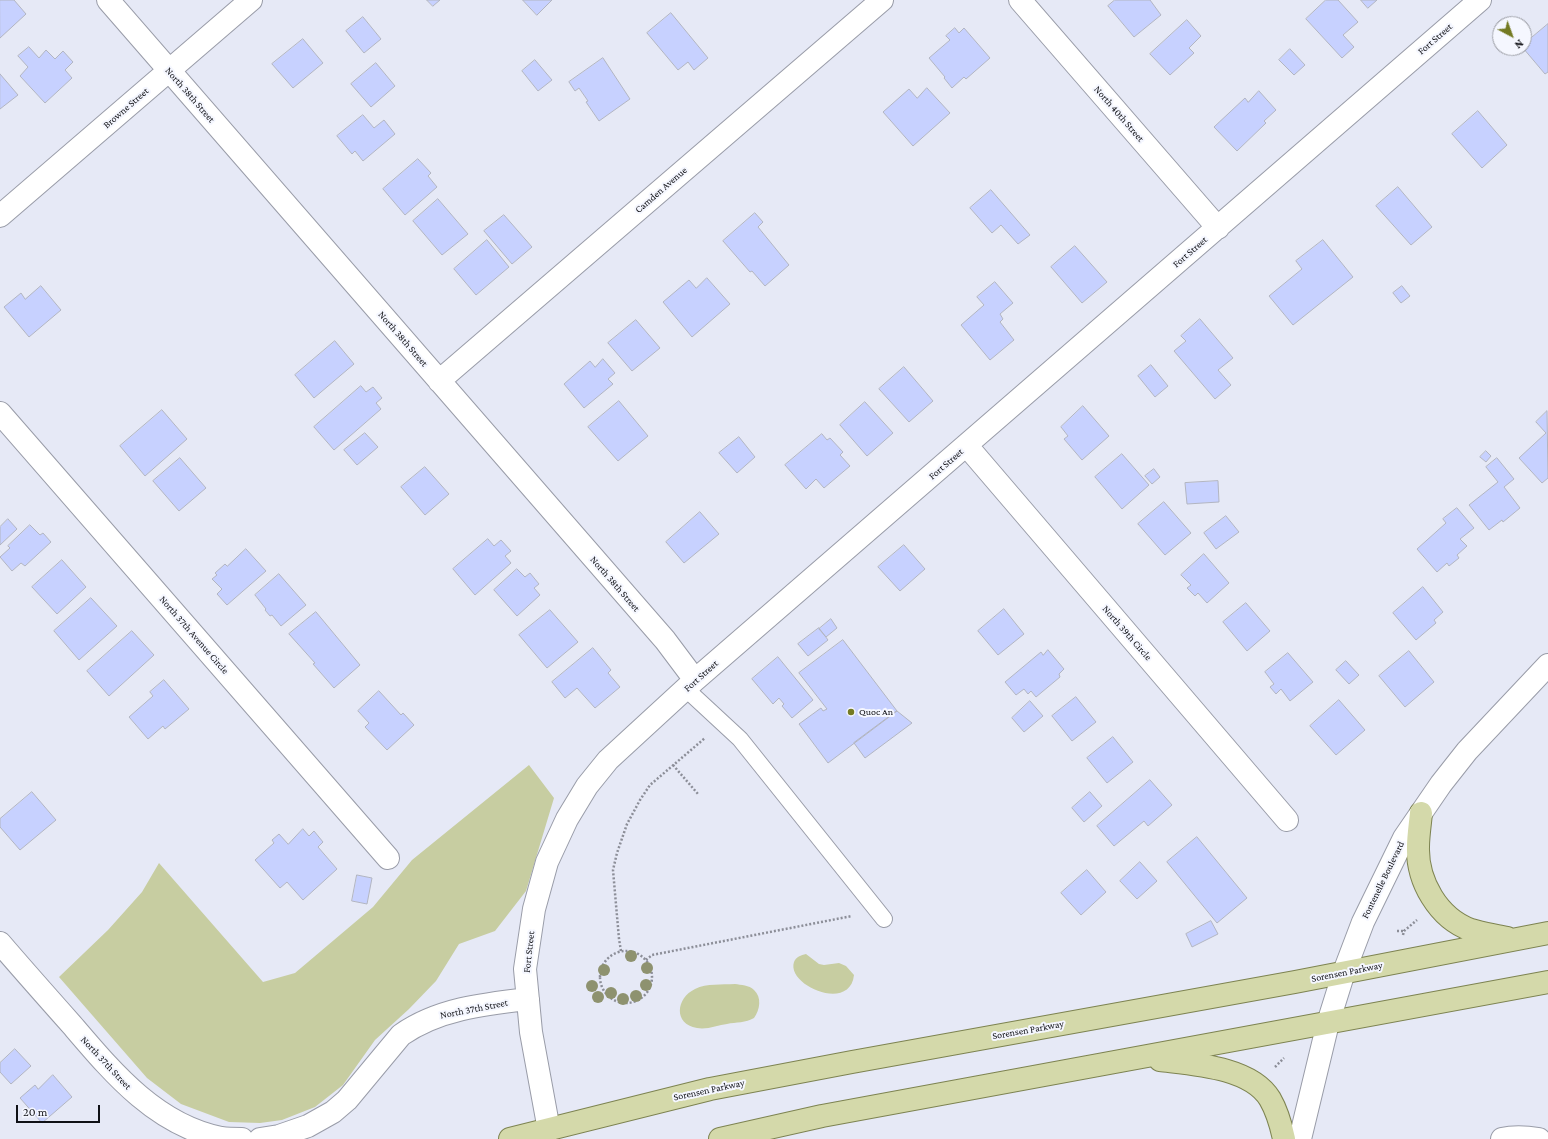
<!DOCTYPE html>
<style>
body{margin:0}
#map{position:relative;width:1548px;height:1139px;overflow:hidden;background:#e6e9f6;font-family:"Crimson Pro",serif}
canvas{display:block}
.north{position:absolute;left:1492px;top:16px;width:40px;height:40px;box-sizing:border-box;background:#f5f7ff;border:1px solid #999ba2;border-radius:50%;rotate:139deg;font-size:11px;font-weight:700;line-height:16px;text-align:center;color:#101116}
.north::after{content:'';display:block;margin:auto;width:14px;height:18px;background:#747a23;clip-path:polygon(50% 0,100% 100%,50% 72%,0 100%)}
.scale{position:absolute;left:16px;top:1105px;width:84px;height:18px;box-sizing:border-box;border:2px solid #101116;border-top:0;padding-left:5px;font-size:12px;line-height:14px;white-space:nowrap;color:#101116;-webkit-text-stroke:3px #f5f7ff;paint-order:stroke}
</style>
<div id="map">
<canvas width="1548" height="1139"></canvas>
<div class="north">N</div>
<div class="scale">20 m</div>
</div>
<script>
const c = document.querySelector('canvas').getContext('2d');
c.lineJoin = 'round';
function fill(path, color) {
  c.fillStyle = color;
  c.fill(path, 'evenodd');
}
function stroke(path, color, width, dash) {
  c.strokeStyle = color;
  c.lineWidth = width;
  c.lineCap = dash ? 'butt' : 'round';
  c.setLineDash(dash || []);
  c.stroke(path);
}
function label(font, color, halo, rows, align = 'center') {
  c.font = font + ' "Crimson Pro",serif';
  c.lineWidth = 4;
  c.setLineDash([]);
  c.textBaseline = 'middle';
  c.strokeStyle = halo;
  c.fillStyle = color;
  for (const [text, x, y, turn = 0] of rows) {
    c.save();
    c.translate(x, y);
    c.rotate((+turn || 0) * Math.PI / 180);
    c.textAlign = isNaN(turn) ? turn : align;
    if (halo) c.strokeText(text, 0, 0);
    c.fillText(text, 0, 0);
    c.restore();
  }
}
fill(new Path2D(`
 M529,765l25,33 -28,93 -31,40 -36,13 -23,37 -27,28 -34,31 -32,45 -28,22 -33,13 -22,3 -31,-1 -48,-18 -34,-26 -88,-101 49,-47 34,-38 17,-29 104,119 32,-9 78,-66 39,-47z
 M806,954l13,10 5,1 15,-2 7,3 8,9c-4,38 -68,10 -60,-13 2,-5 7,-7 12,-8z
 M735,984c6,1 14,1 19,6 8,7 6,20 0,28 -8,5 -18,4 -27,6 -9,1 -20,6 -30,4 -24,-4 -21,-30 -2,-39 12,-6 27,-4 40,-5z`), '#c7cda1');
const building = new Path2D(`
 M0,0h14l12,14 -26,24z
 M427,0h13l-7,6z
 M523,0h29l-15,15z
 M1115,0h35l11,15 -27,22 -26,-31z
 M1326,0h12l20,22 -15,13 11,12 -12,11 -36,-39z
 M1361,0h16l-9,8z
 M671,13l37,45 -14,12 -6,-8 -10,8 -31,-37z
 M363,17l18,22 -17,14 -18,-22z
 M1187,20l14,16 -12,12 5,5 -24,22 -20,-21z
 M1548,24v48l-3,2 -22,-26 1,-4z
 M955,28l4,5 5,-5 26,30 -24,21 -2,-2 -12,11 -8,-10 1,-1 -16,-19 21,-18 -4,-4z
 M303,39l20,24 -30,25 -21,-24z
 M29,47l10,11 7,-8 9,9 8,-8 10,11 -8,8 7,8 -27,25 -25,-27 8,-9 -10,-11z
 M1290,49l15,16 -11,10 -15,-15z
 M603,58l27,41 -31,22 -13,-19 2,-1 -9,-13 -4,3 -6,-9z
 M535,60l17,20 -14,11 -16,-20z
 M376,63l19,23 -24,21 -20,-23z
 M0,74l18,21 -18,14z
 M927,88l23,25 -37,33 -30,-34 26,-23 8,9z
 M1259,91l17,19 -12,11 2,2 -29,28 -23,-24 31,-29 3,4z
 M1478,111l29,34 -25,23 -30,-34z
 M363,115l11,13 10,-8 11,14 -32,27 -8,-10 -3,3 -15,-18z
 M418,159l13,14 -3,3 9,11 -32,28 -22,-26z
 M1398,187l34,40 -21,18 -35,-39z
 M991,190l39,45 -12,9 -17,-19 -9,8 -22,-25z
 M438,199l30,35 -26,21 -29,-34z
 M755,213l8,9 -5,5 31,38 -24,21 -13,-15 -2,1 -27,-31z
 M504,215l28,32 -20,17 -28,-33z
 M487,240l22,27 -33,28 -22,-26z
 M1323,240l30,37 -60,48 -24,-29 33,-27 -6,-8z
 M1075,246l32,36 -25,21 -31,-36z
 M707,278l23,26 -38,33 -29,-35 26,-22 7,8z
 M995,282l18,21 -13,11 3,5 -3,3 14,18 -24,20 -29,-35 23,-20 -7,-8z
 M41,286l20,24 -32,27 -25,-30 17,-14 4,6z
 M1402,286l8,10 -9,7 -8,-10z
 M1200,319l33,39 -15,12 13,15 -16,14 -41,-48 12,-10 -5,-5z
 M636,320l24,28 -28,23 -24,-28z
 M335,341l19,23 -40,34 -19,-23z
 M603,359l12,14 -7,6 5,5 -29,24 -20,-24 26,-23 5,6z
 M1151,365l17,21 -13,11 -17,-21z
 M904,367l29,34 -24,21 -30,-33z
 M361,386l5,6 7,-5 9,11 -6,5 5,6 -47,41 -20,-23z
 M619,401l29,35 -30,25 -30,-34z
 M865,402l28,31 -26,23 -27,-31z
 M1083,406l26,30 -27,24 -18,-21 4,-3 -7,-9z
 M162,410l25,29 -42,37 -25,-30z
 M1547,411l1,67 -6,5 -23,-25 27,-25 -10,-11z
 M365,433l13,14 -21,18 -13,-15z
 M822,434l5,6 3,-2 13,14 -3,3 10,11 -26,22 -8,-9 -10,10 -21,-24z
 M739,437l16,20 -18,16 -18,-20z
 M1486,451l5,5 -5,6 -6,-5z
 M1122,454l27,31 -27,24 -27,-32z
 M180,458l26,30 -27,23 -26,-30z
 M1497,458l17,21 -10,8 16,21 -17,14 -1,-2 -13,10 -20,-25 29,-23 -12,-15z
 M425,467l24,27 -24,21 -24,-28z
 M1154,469l6,8 -8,7 -7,-8z
 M1218,481l1,21 -32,2 -2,-21z
 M1164,502l27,31 -26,22 -27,-31z
 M1457,508l17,20 -14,11 7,7 -10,9 2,3 -10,8 -2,-3 -10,9 -20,-23 29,-26 -3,-4z
 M700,512l19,22 -35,29 -18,-21z
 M1226,516l13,16 -23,17 -12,-16z
 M8,519l9,10 -17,16v-18z
 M30,525l10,10 3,-2 8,9 -26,24 -4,-3 -9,8 -12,-14 10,-9 -2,-2z
 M488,539l6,7 7,-6 10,11 -6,5 6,7 -36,32 -22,-26z
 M904,545l21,24 -25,22 -22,-24z
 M246,549l20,22 -39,34 -10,-11 5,-5 -10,-10 5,-4 -2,-2 10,-9 2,2z
 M1204,554l25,29 -22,20 -9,-10 -3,3 -8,-8 4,-3 -10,-10z
 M62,560l24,27 -29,27 -25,-27z
 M517,569l8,8 5,-4 9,11 -5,4 6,7 -23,21 -23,-26z
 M279,574l27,31 -25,21 -9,-11 -2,1 -5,-6 1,-1 -11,-14z
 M1423,587l20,25 -9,8 2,3 -20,17 -23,-27z
 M91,598l26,28 -38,34 -25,-29z
 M1246,603l24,28 -23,20 -24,-29z
 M1004,609l20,25 -26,21 -20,-24z
 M550,610l28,32 -31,26 -28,-33z
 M316,612l44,53 -26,23 -21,-24 2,-1 -26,-29z
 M831,619l6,9 -11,9 -7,-8z
 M819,628l9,12 -20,16 -10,-12z
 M132,631l22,24 -45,41 -22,-25z
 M843,640l54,71 -69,52 -29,-39 22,-16 2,3 4,-2 -28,-36z
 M593,648l18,22 -3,3 12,14 -25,21 -18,-20 -12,10 -13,-16z
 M1048,650l16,19 -5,5 1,3 -24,20 -5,-6 -3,3 -4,-5 -8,6 -11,-13 36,-30 2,3z
 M1409,651l25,31 -29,25 -26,-31z
 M1288,653l25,29 -23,19 -9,-12 -5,5 -6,-7 4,-3 -9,-12z
 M778,657l35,43 -21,18 -10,-12 2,-2 -5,-6 -6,6 -21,-25z
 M1346,661l13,14 -10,9 -13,-14z
 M164,680l25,29 -24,20 -2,-3 -15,13 -19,-22 24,-21 -3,-4z
 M379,691l22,24 2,-2 11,12 -27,25 -22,-23 4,-4 -11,-12z
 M1076,697l20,25 -24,19 -20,-25z
 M1339,700l26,30 -29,25 -26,-29z
 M1030,701l13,15 -19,16 -12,-14z
 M897,711l15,12 -47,35 -11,-15z
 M1113,737l20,25 -26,21 -20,-25z
 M1150,780l22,25 -24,21 -4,-5 -30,25 -17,-20z
 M32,792l24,28 -36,30 -20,-23v-8z
 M1090,792l12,14 -18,16 -12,-14z
 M303,829l6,7 5,-5 9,11 -5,5 19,22 -34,31 -16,-18 -7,6 -25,-28 19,-17 -2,-3 7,-6 9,10z
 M1197,837l50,61 -30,25 -50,-61z
 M1140,862l17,19 -20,18 -17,-18z
 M1087,870l19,22 -25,23 -20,-22z
 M357,875l15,3 -5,26 -15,-3z
 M1211,921l7,13 -26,13 -6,-13z
 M15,1049l16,17 -20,18 -11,-12v-9z
 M53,1075l19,22 -30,26 -22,-25 15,-13 3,4z`);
fill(building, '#c7d1ff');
stroke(building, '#b2b5c1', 1);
const lane = new Path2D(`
 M686,689l54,50 144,180`);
const street = new Path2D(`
 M108,0l557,640 30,40
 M1020,0l198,228
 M0,216l251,-216
 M439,381l443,-381
 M0,413l388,445
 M967,446l320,374
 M0,943c24,28 48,55 72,82 41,48 84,100 149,113 7,1 14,1 21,1
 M549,1130l-18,-98 -6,-63 9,-60 13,-47 20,-43 20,-33 21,-26 87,-80 785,-680
 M260,1139l19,-3 29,-10 25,-14 14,-12 54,-65c37,-26 83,-31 127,-36
 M1502,1139c13,-3 24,-2 37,0`);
const secondary = new Path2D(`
 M1300,1139l28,-116 16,-51 19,-50 41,-84 37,-54 26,-33 81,-86`);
const primary = new Path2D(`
 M1421,813c-1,11 -3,23 -3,34 -1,34 20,71 53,83 12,4 24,5 36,8
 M1160,1060c33,4 91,7 110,39 7,12 11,26 14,40
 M510,1139l200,-50 142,-27 443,-80 253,-49
 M720,1139l102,-23 726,-134`);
stroke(lane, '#999ca8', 18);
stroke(street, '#999ca8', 24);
stroke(secondary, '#999ca8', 24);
stroke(primary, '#7d8351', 24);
stroke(new Path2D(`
 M673,765l25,29
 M1397,931h7
 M1403,935l1,-4 13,-11
 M600 977a26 26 0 1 1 52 0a26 26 0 1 1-52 0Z
 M621,951l-2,-12 -6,-69 4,-17 10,-29 13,-24 10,-15 55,-47
 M646,960l6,-5 200,-39
 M1275,1067l9,-9`), '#8c8e98', 2.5, [2, 2]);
stroke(lane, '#fff', 16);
stroke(street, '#fff', 22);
stroke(secondary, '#fff', 22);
stroke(primary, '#d4d9aa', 22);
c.fillStyle = '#8e926f';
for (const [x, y] of [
 [631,956],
 [647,968],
 [604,970],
 [646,985],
 [592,986],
 [611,993],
 [636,996],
 [598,997],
 [623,999]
]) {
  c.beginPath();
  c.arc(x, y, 6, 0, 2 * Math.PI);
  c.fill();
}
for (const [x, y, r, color] of [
 [851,712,4,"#747a23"]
]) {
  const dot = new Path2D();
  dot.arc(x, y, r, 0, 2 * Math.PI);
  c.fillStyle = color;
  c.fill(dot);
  stroke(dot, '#f5f7ff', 1.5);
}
label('10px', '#101116', '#f5f7ff', [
 ["Fort Street",1435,39,-41],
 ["North 38th Street",190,95,49],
 ["Browne Street",126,108,-41],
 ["North 40th Street",1119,114,49],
 ["Camden Avenue",661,190,-41],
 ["Fort Street",1190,252,-41],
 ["North 38th Street",403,339,49],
 ["Fort Street",946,464,-41],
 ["North 38th Street",615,584,49],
 ["North 39th Circle",1127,633,49],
 ["North 37th Avenue Circle",194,635,49],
 ["Fort Street",701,676,-42],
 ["Fontenelle Boulevard",1383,880,-64],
 ["Fort Street",529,952,-84],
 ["Sorensen Parkway",1347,972,-11],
 ["North 37th Street",474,1009,-11],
 ["Sorensen Parkway",1028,1030,-10],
 ["North 37th Street",106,1063,47],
 ["Sorensen Parkway",709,1090,-12]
]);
label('10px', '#101116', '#f5f7ff', [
 ["Quoc An",859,712]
], 'left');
</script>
